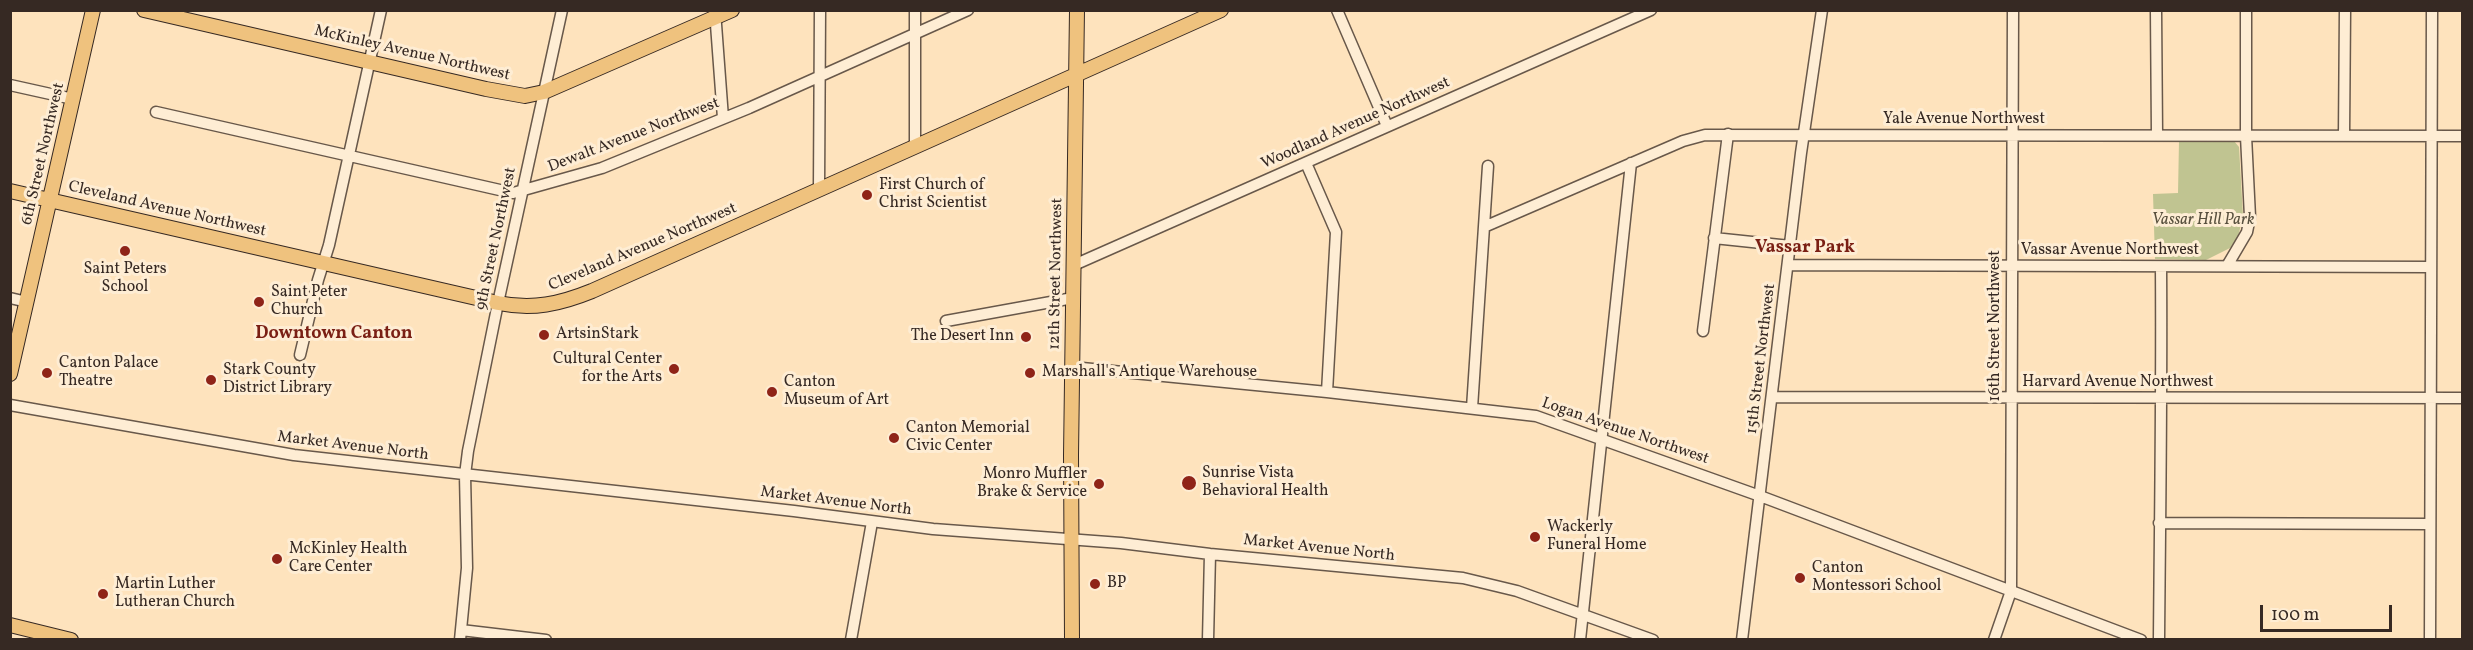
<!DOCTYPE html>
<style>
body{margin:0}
#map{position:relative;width:2473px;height:650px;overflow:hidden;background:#fee3bd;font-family:Vollkorn,serif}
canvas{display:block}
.frame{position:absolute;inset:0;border:12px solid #362923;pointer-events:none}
.scale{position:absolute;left:2260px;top:605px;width:132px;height:27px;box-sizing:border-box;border:3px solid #362923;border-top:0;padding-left:8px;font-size:18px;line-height:21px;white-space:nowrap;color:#362923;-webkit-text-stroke:4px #feedd4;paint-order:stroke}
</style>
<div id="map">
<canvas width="2473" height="650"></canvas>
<div class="frame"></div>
<div class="scale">100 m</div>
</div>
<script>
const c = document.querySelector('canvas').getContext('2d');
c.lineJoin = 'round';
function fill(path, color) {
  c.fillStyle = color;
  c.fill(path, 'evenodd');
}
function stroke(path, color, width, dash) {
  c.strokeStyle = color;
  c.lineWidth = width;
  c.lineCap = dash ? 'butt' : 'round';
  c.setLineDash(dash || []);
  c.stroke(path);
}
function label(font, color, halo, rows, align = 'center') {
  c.font = font + ' Vollkorn,serif';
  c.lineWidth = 6;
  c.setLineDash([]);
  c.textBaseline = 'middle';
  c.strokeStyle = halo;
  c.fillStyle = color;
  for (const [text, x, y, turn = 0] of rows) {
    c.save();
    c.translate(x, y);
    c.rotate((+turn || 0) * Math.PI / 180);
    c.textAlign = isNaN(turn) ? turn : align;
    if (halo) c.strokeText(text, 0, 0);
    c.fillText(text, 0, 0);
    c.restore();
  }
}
fill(new Path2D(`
 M2179,141h55l5,6 4,69 -5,21 -8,11 -24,12 -51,-1 -2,-65 25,-1z`), '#c0c491');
const minor = new Path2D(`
 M1337,10l50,116
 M2156,10l1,125
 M715,11l8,107
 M10,85l63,14
 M156,112l357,81 89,-25 147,-60 219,-98
 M2344,136l1,-126
 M915,147v-137
 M1306,163l30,69 -9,160
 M819,189l1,-179
 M1484,227l199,-86 22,-6 757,1
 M1714,238l76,8
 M1074,265l577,-255
 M1788,265l643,2
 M2227,266l20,-34 3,-15 -4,-81v-126
 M10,298l17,4
 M946,321l127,-23
 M1703,331l25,-197
 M300,355l18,-75 11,-35 52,-235
 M1072,367l255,25 209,24 224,80 381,144
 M1773,397l689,1
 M10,405l284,50 500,56 139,18 188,14 89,11 253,24 54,13 136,49
 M1472,408l16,-242
 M2159,523l271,1
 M461,630l85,10
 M460,640l7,-72 -2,-93 3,-24 30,-148 64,-293
 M851,640l21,-118
 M1208,640l2,-86
 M1580,640l51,-477
 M1742,640l59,-487 21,-143
 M1994,640l17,-49 2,-581
 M2159,640c1,-125 3,-249 2,-373
 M2430,640l2,-630`);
const major = new Path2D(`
 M144,10l342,79 39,7 19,-4 188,-82
 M10,191l488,112c35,7 62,1 94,-12l629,-281
 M10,374l83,-364
 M10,625l61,15
 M1072,640l-1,-185 6,-445`);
stroke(minor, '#68584a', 13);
stroke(major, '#362923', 16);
stroke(minor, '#feedd4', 10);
stroke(major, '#efc27e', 14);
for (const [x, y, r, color] of [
 [867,195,6,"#8f2418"],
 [125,251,6,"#8f2418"],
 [259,302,6,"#8f2418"],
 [544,335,6,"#8f2418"],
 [1026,337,6,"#8f2418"],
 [674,369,6,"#8f2418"],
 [47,373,6,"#8f2418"],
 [1030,373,6,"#8f2418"],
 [211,380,6,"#8f2418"],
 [772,392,6,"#8f2418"],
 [894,438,6,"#8f2418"],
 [1189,483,8,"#8f2418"],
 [1099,484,6,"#8f2418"],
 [1535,537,6,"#8f2418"],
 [277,559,6,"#8f2418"],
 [1800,578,6,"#8f2418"],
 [1095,584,6,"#8f2418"],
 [103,594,6,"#8f2418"]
]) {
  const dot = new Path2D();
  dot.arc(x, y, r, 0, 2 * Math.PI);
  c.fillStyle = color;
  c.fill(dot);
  stroke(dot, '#feedd4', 2);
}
label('16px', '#362923', '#feedd4', [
 ["McKinley Avenue Northwest",412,54,13],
 ["Yale Avenue Northwest",1964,120],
 ["Woodland Avenue Northwest",1356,124,-24],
 ["Dewalt Avenue Northwest",634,136,-21],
 ["6th Street Northwest",44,154,-77],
 ["Cleveland Avenue Northwest",167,210,13],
 ["9th Street Northwest",497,239,-78],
 ["Cleveland Avenue Northwest",643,248,-23],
 ["Vassar Avenue Northwest",2110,251],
 ["12th Street Northwest",1057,274,-89],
 ["16th Street Northwest",1996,326,-90],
 ["15th Street Northwest",1762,359,-83],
 ["Harvard Avenue Northwest",2118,383],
 ["Logan Avenue Northwest",1625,432,19],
 ["Market Avenue North",353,447,7],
 ["Market Avenue North",836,502,7],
 ["Market Avenue North",1319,549,6]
]);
label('16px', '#362923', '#feedd4', [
 ["First Church of",879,186],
 ["Christ Scientist",879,204],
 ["Saint Peters",125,270,"center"],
 ["School",125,288,"center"],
 ["Saint Peter",271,293],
 ["Church",271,311],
 ["ArtsinStark",556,335],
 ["The Desert Inn",1014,337,"right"],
 ["Cultural Center",662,360,"right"],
 ["for the Arts",662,378,"right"],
 ["Canton Palace",59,364],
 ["Theatre",59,382],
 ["Stark County",223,371],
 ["District Library",223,389],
 ["Marshall's Antique Warehouse",1042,373],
 ["Canton",784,383],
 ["Museum of Art",784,401],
 ["Canton Memorial",906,429],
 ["Civic Center",906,447],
 ["Sunrise Vista",1202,474],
 ["Behavioral Health",1202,492],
 ["Monro Muffler",1087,475,"right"],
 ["Brake & Service",1087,493,"right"],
 ["Wackerly",1547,528],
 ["Funeral Home",1547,546],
 ["McKinley Health",289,550],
 ["Care Center",289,568],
 ["Canton",1812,569],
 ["Montessori School",1812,587],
 ["BP",1107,584],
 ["Martin Luther",115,585],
 ["Lutheran Church",115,603]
], 'left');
label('italic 16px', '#58503e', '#feedd4', [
 ["Vassar Hill Park",2203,221]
]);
label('bold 18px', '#7a1f14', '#feedd4', [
 ["Vassar Park",1805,249],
 ["Downtown Canton",334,335]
]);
</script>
